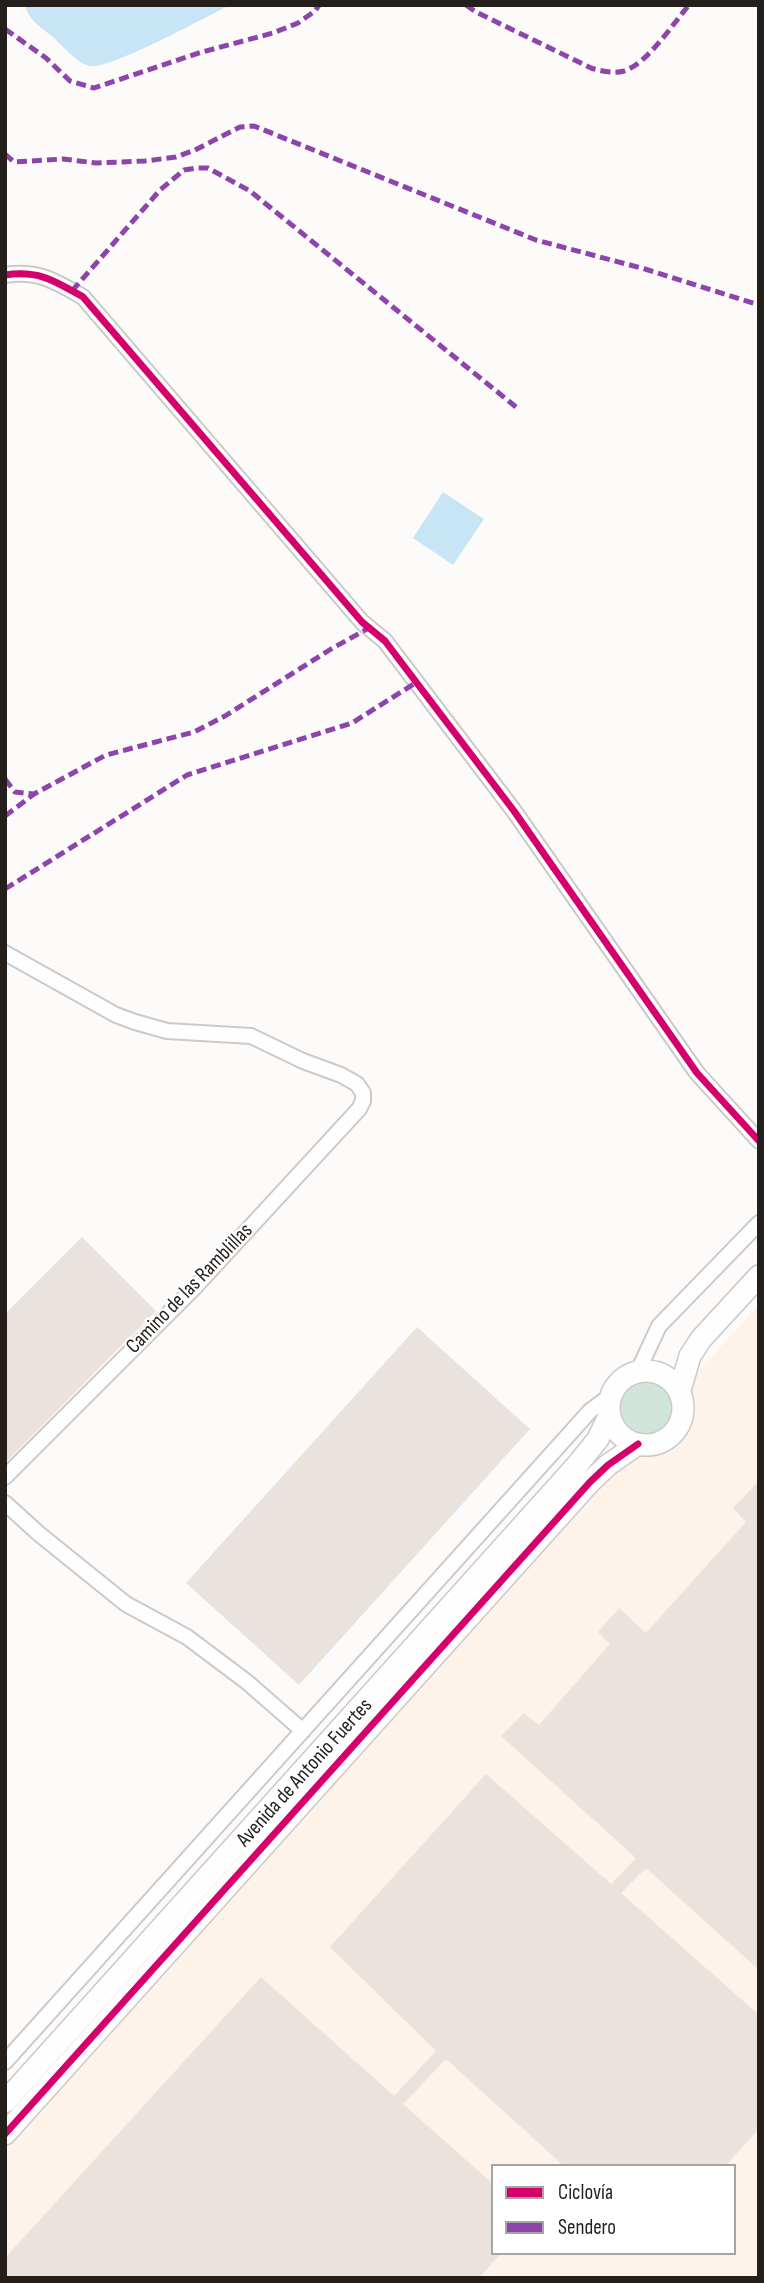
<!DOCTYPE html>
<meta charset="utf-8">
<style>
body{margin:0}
#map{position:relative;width:764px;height:2283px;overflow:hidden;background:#fdfbfa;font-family:"Sofia Sans Condensed",sans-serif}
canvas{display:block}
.frame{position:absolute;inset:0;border:7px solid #241f1b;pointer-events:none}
.legend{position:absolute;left:491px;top:2164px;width:245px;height:91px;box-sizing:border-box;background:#fff;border:2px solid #a7a5a4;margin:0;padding:9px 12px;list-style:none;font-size:21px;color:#241f1b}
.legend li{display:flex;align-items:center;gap:14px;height:35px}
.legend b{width:35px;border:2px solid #a7a5a4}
</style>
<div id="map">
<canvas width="764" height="2283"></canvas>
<div class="frame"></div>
<ul class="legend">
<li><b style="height:9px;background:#d6006c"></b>Ciclovía</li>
<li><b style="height:9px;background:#8e44ad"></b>Sendero</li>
</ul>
</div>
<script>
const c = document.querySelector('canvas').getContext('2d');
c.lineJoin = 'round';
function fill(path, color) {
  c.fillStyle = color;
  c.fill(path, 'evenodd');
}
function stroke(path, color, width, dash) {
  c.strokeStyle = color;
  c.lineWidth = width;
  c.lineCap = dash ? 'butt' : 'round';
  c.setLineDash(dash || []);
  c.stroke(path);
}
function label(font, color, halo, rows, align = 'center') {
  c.font = font + ' "Sofia Sans Condensed",sans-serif';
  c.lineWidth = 5;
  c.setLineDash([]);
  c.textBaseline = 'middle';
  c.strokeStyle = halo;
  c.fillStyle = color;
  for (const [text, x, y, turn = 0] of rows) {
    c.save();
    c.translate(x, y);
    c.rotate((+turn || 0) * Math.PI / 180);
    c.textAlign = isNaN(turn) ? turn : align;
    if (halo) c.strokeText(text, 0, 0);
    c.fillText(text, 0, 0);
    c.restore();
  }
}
fill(new Path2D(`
 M759,1304v974h-754v-135zM493,2166h241v87h-241z`), '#fdf3eb');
fill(new Path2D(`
 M612 1408a34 34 0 1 1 68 0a34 34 0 1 1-68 0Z`), '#d1e4da');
fill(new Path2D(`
 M25,5h205c-24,12 -119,64 -139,61 -13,-1 -28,-20 -38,-29 -11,-9 -25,-17 -28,-32z
 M443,492l41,27 -31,46 -40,-27z`), '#c8e5f5');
fill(new Path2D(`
 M82,1237l74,74 -151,152v-149z
 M417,1327l113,102 -231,256 -113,-102z
 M759,1481v489l-113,-102 -25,25 138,122v114l-34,37h-161l-118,-107 -43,45 90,80v69h8l-22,25h-474v-20l256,-281 133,119 42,-45 -106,-104 156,-173 125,110 25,-26 -135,-122 23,-23 15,12 71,-81 -12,-12 21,-24 27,25 100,-111 -13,-14z`), '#eae2dc');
const minor = new Path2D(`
 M5,275c34,-5 50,6 78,22l279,325 23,19 129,170 183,262 62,68
 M5,953l111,62 19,7 32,9 84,5 52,25 38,14 16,9 6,9v8l-4,8 -164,178 -190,190
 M638,1371l21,-45 100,-103
 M5,1503l33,30 88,71 61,33 60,45 56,49
 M5,2062l585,-651 20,-15`);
const primary = new Path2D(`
 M609 1408a37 37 0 1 1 74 0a37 37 0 1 1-74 0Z
 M680,1390l10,-34 11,-17 58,-63
 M5,2102l573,-638 20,-25 11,-23
 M5,2134l585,-652 18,-17 30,-21`);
stroke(minor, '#cdc9c7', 18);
stroke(primary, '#cdc9c7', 24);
stroke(minor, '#fffefe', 14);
stroke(primary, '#fffefe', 21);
stroke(new Path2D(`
 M466,5l10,7 115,56c10,3 23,6 33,3 24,-8 48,-46 65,-66
 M5,29l41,29 24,23 24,7 108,-36 71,-19 25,-10 17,-12 4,-6
 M5,154l9,8 49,-3 33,4 49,-2 31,-4 19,-7 45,-23 14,-1 282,114 109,29 114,36
 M72,291l88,-101 24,-20 13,-2h11l42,23 266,216
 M5,779l10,13 19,2 72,-39 88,-23 31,-16 106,-67 38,-21
 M5,816l29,-22
 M5,889l182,-114 165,-52 65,-41`), '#8e44ad', 5, [10, 5]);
stroke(new Path2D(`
 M5,275c34,-5 50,6 78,22l279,325 23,19 129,170 183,262 62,68
 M5,2134l585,-652 18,-17 30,-21`), '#d6006c', 7);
label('21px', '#241f1b', '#fff', [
 ["Camino de las Ramblillas",190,1289,-46],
 ["Avenida de Antonio Fuertes",305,1773,-48]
]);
</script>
